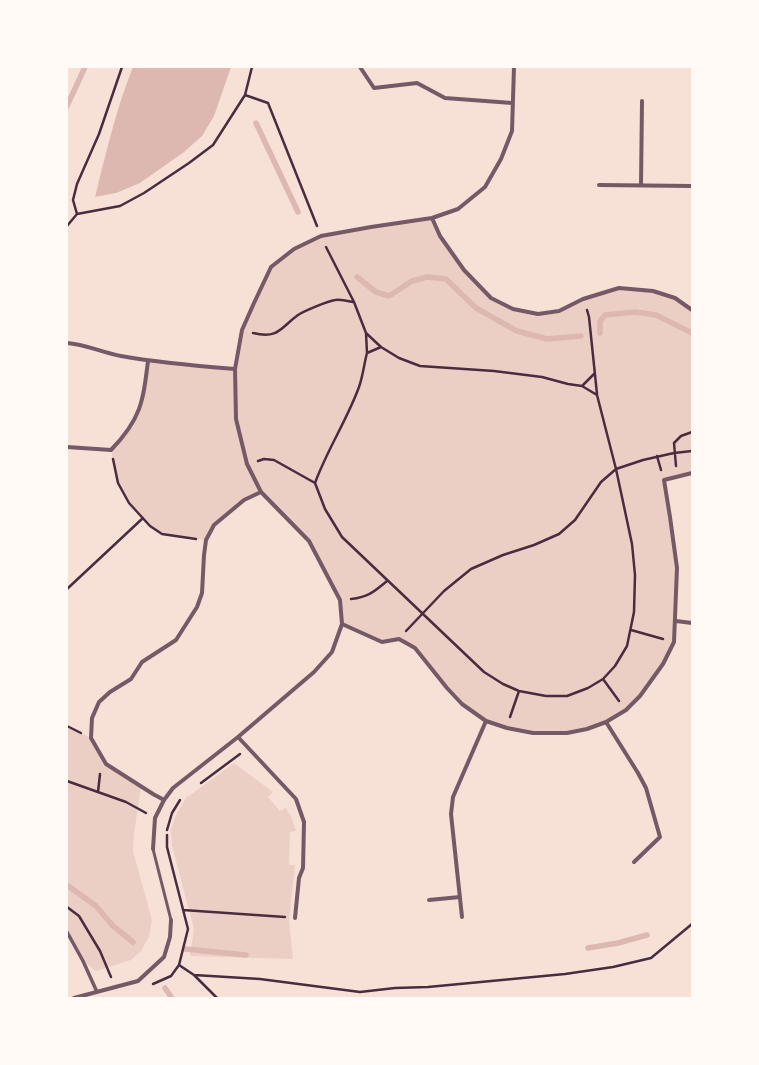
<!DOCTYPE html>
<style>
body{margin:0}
#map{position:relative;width:759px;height:1065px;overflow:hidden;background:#f7e1d7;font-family:Arial,sans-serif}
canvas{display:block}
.frame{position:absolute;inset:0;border:68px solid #fffaf5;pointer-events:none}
</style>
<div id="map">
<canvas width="759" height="1065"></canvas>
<div class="frame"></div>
</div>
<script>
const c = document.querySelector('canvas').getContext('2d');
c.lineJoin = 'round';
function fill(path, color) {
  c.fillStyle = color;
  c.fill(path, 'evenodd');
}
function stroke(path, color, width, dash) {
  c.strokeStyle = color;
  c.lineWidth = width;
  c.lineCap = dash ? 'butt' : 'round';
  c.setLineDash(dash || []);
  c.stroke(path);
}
fill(new Path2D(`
 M432,218l8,18 24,34 27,28 22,11 25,5 21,-3 24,-12 36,-11 34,3 22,7 17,12v163l-28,7 13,88 -3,74 -23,39 -25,29 -20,12 -39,11h-34l-47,-12 -24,-17 -47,-56 -16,-9 -17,3 -40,-18 -2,-24 -31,-59 -48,-49 -17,8 -30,25 -8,15 -44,-6 -12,-8 -21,-23 -11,-20 -7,-33 25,-31 12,-58 87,7 7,-38 29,-63 23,-18 27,-13z
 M67,726l24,12 15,26 35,23 -7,47 -1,17 19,69 -3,17 -8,14 -10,9 -35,11 -13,-10 -16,-29z
 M234,763l39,29 -5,5 12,14 6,-3 5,8 5,15 -6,1 -1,33h6l-6,56 4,38 -103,-3 4,-27 -22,-83 -1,-16 5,-15 10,-17z`), '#ebcfc5');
fill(new Path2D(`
 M133,67h98l-17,49 -12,20 -18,16 -44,31 -24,10 -21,4c11,-44 21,-88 38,-130z`), '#dcb8b0');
stroke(new Path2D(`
 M67,106l18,-39
 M256,123l42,89
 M357,277l19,15 13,4 23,-15 15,-4 19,2 30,29 41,23 30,8 34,-3
 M600,333v-12l5,-6 30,-3 21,3 36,18
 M67,885l29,21 17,20 20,16
 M588,948l30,-5 29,-8
 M185,949l61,6
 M165,988l7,10`), '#dcb8b0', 5.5);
stroke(new Path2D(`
 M245,95l23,8 49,123
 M77,214l-4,-14 4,-16 22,-50 23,-67
 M67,226l10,-12 43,-8 24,-13 45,-30 24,-18 32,-50 7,-28
 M326,247l28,55 12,31 1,20
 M587,310l2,7 8,77
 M253,333c26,6 27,-5 45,-18 6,-4 30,-14 37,-15 6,-1 13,1 18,2
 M366,333l15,14
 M381,347l18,11 21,8 74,5 48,6 26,7 14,2 15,9 19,74 16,75 3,31 -1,37 -7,34 -12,20 -12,13 -15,9 -21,8h-21l-27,-5 -16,-7 -19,-12 -142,-135 -17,-28 -10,-26c12,-33 32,-63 44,-96 4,-11 5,-23 8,-34z
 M582,386l12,-12
 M657,456l4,14
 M113,459l5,24 11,20 21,23 12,8 34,5
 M258,461l6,-2 10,1 41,23
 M676,466l-2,-23 7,-7 11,-4
 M67,589l76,-71
 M351,599c17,-2 23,-7 36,-18
 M631,630l32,9
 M406,631l38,-40 27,-22 32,-14 31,-10 25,-11 16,-14 26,-38 15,-13 27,-9 31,-7 18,-2
 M603,679l16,22
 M510,717l9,-26
 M67,726l14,7
 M67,781l59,21 20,11
 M201,783l39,-29
 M98,792l2,-18
 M167,830l5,-17 8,-13
 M67,907l12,9 21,35 11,26
 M183,910l102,7
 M179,965l15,10
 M153,984l18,-8 8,-11 9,-36 -21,-82v-12
 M217,998l-23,-23 66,4 100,13 35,-4 33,-1 137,-13 48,-7 38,-9 41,-34`), '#4a2c40', 2.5);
stroke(new Path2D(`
 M153,849l18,71`), '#755966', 3);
stroke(new Path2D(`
 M67,932l16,29 14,31`), '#755966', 3.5);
stroke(new Path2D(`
 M360,67l14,21 43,-5 28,15 67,5
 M599,185l93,1
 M641,185l1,-84
 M432,218l8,18 24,34 27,28 22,11 25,5 21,-3 24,-12 36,-11 34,3 22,7 17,12
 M67,343c18,1 36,10 54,13 38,7 76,10 114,13
 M67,447l44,3c30,-31 32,-48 37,-89
 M676,621l16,2
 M342,624l40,18 17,-3 16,9 32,40 15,16 24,17 21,7 26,5h34l20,-4 19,-7 20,-12 14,-14 23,-32 11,-22 3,-74 -7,-51 -6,-37 28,-7
 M606,722l32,51 8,15 14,49 -26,25
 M238,737l58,62 8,23 -1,46 -4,10 -4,40
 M164,800l-11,-6 -47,-30 -15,-26 1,-20 7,-16 11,-10 21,-13 11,-17 34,-22 21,-33 5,-14 2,-38 2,-15 8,-15 30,-25 17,-8
 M153,849l2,-31 9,-18 9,-12 65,-51 76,-65 18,-20 10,-28 -2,-24 -31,-59 -48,-49 -14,-28 -11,-45 -1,-50 7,-39 12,-27 17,-36 23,-18 27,-13 50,-9 61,-9 26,-9 27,-22 16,-28 11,-28 2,-64
 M429,900l31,-3
 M462,917l-11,-103 2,-17 33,-76
 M74,998l64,-17 26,-24 6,-20 1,-17`), '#755966', 4);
</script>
